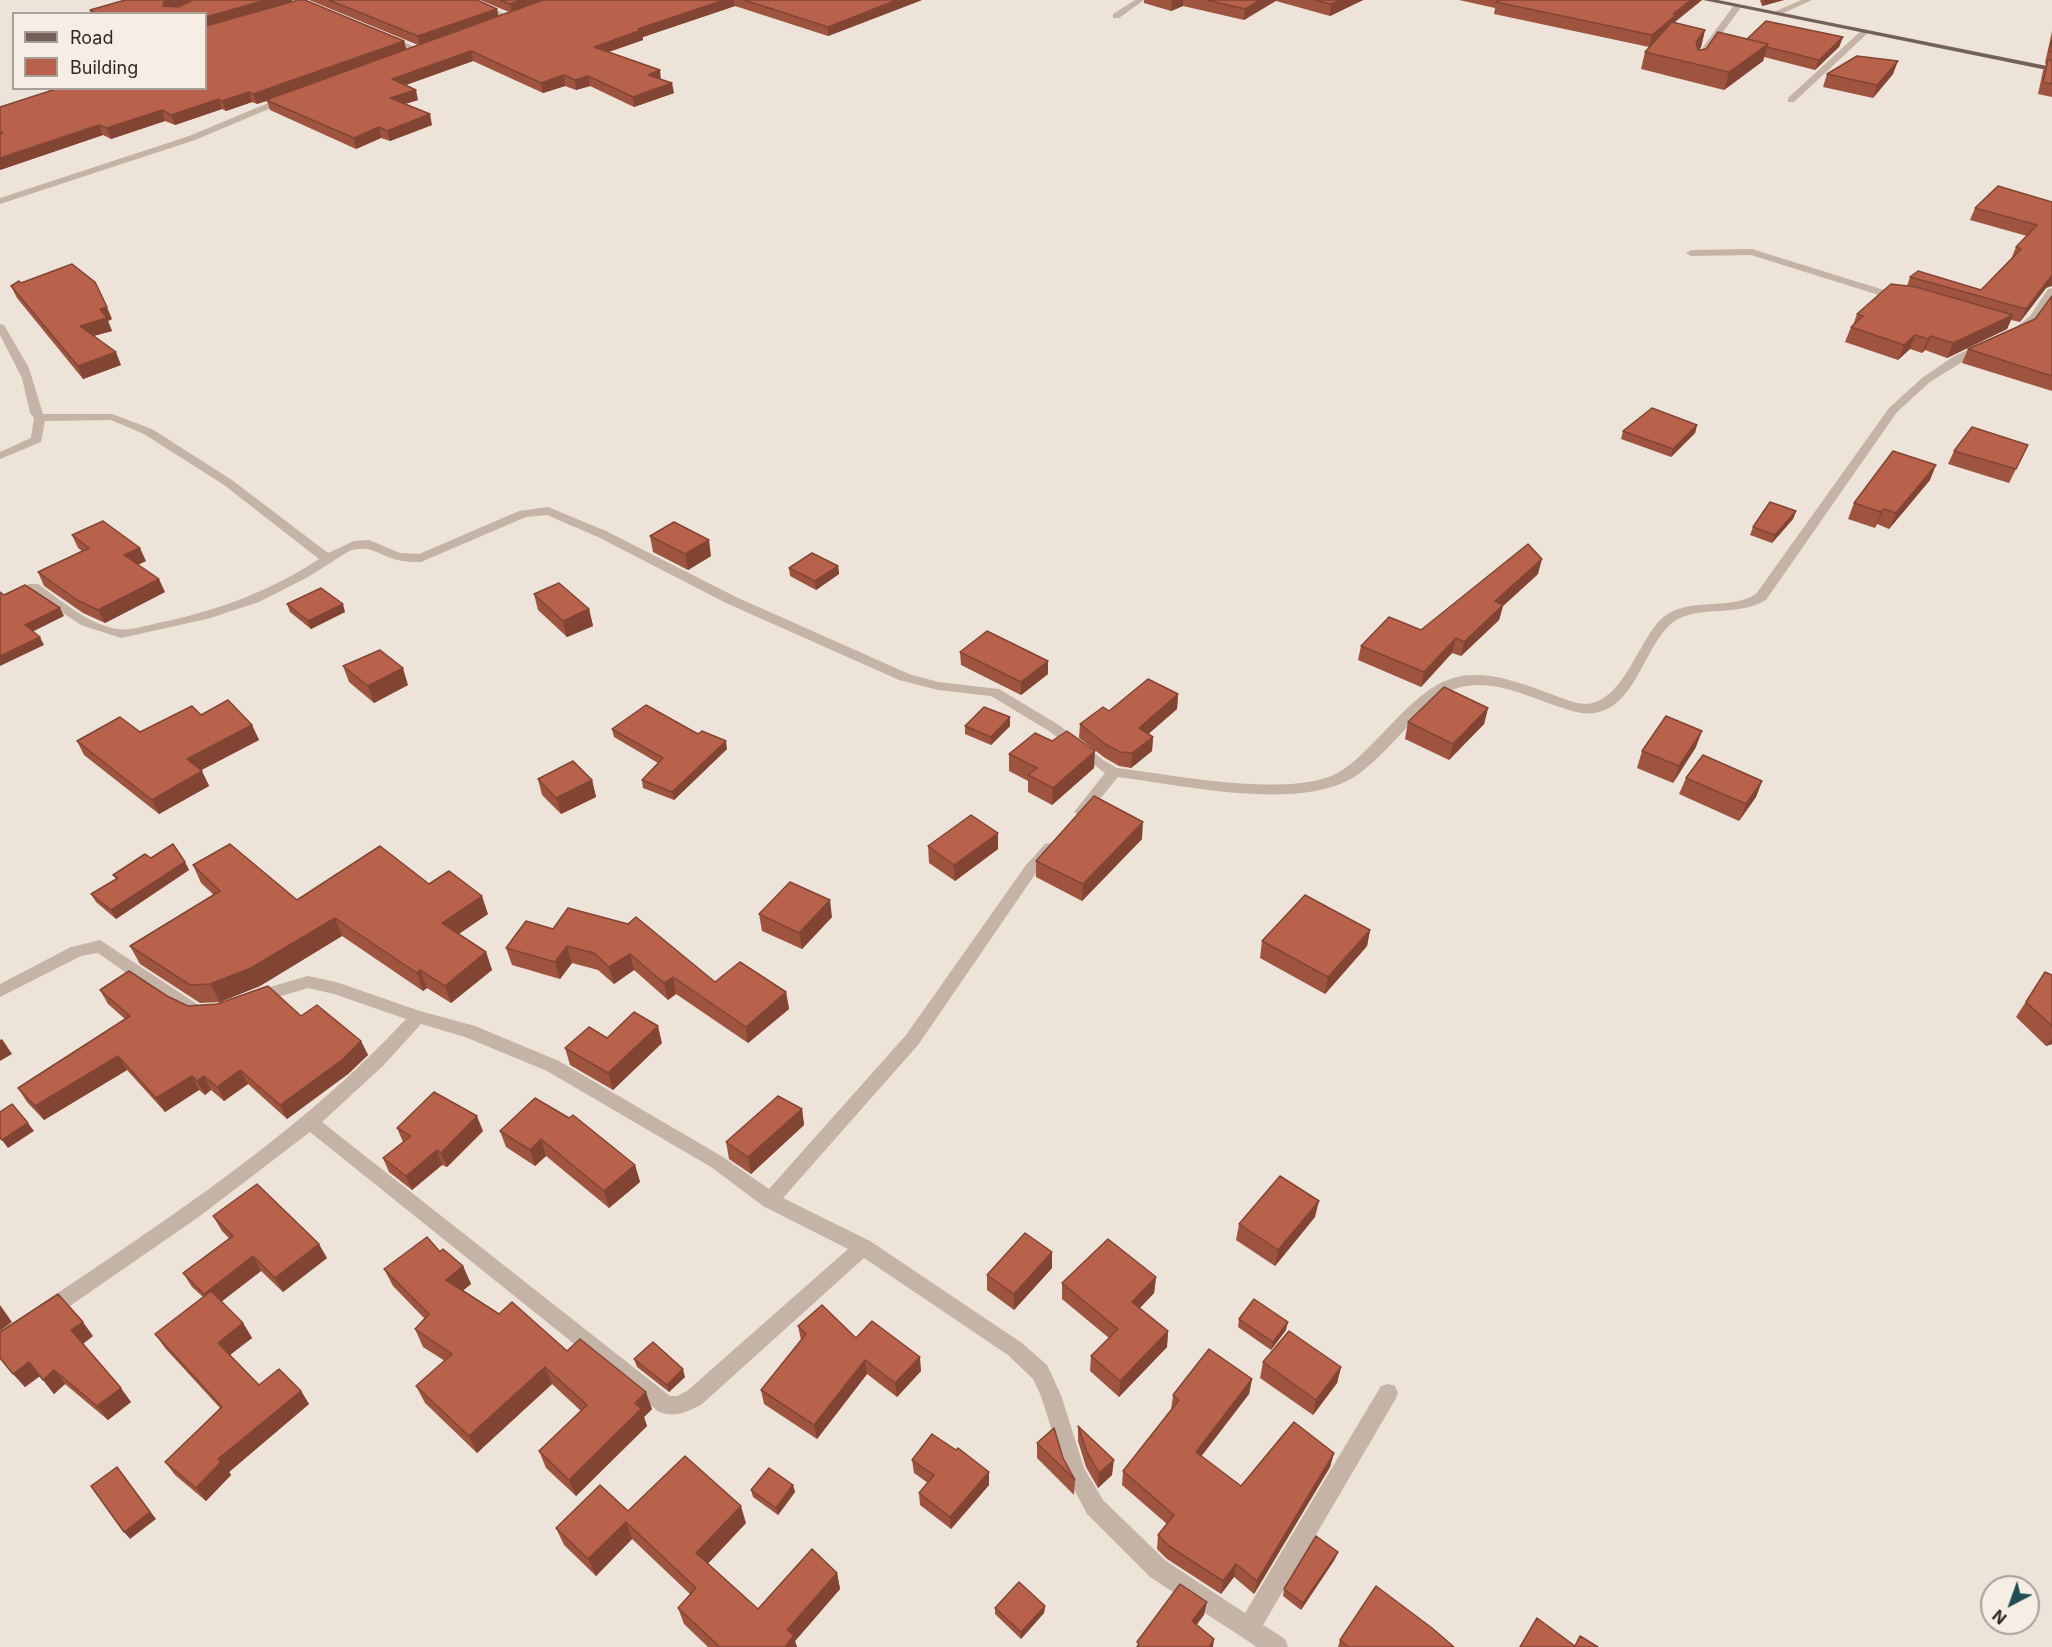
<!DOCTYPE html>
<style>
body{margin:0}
#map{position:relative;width:2052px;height:1647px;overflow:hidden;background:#eee3d9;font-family:Inter,sans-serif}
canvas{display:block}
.legend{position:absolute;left:12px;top:12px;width:195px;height:78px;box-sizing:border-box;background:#f6ede4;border:2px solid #a89f98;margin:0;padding:8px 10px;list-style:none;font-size:18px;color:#322926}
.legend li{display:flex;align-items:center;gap:12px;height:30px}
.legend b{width:30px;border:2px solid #a89f98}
.north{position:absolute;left:1980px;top:1575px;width:60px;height:60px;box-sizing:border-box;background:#f6ede4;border:2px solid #a89f98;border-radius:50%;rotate:221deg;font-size:16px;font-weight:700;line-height:24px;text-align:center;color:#322926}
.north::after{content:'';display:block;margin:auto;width:21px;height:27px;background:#204d4f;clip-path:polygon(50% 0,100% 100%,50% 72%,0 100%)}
</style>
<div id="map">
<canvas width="2052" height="1647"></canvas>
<ul class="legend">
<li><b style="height:8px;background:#726059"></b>Road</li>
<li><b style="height:16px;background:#b9624b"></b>Building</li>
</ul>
<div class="north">N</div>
</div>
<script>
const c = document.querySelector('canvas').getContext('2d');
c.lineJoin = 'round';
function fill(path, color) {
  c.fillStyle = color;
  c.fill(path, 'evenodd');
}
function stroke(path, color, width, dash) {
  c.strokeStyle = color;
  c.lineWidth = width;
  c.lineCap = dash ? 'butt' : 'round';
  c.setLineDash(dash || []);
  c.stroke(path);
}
fill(new Path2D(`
 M464,0h10l42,19 -7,2z
 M1135,0h9l-25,18h-6v-4z
 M1801,0h11l-33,15 -7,-2z
 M1735,4l7,2 -33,45h-6v-4z
 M1863,29l7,2 -76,71h-6v-4z
 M383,35h6l35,16 -7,2 -34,-14z
 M285,96l3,1v4l-93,39 -195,64v-6l189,-62z
 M1752,249l135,42 19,3 1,2 -5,3 -20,-3 -131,-41 -60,1 -5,-3 5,-3z
 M2052,288c0,3 0,7 0,10 -4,13 -25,38 -39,36v-4l17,-14 18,-27z
 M0,324l4,1 25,43 14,46h69l40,15 80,51 96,73 26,-12 15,-1 31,13 19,1 100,-43 29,-4 58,24 130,66 173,77 29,8 61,7 60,36 44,35 14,8c57,7 151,26 205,11 23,-6 38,-23 54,-39 19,-19 38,-42 61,-55 44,-26 97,5 140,18 43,9 59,-58 83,-83 26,-25 67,-8 96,-26l133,-186 33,-30 29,-20 28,-14 9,2 -58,36 -33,30 -131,188c-31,18 -69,4 -94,23 -31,26 -38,97 -91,90 -50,-11 -97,-48 -146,-14 -24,21 -60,68 -86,81 -58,30 -168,5 -231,-3l-32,39 -5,1 -7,-5 31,-39 -56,-42 -58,-35 -53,-6 -39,-10 -173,-77 -128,-66 -51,-22 -21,2 -105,45c-10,0 -20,0 -30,-4 -16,-6 -23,-13 -42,-7l-41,26 -49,25 -52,17 -86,19 -40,-13 -53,-35 -1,-3 1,-3h10c23,16 46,37 74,44 15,4 32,-2 46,-5 58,-12 111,-31 161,-64l-95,-74 -80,-51 -33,-14 -66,1 -4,21 -41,17v-7l31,-14 3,-20 -4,-5 -8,-35 -22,-43z
 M1050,843l8,5 -3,4 -19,21 -118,172 -135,153 87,43 152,102 25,22 14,30 23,73 19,32 63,61 79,52 136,-227 7,-2 7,2 3,7 -3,7 -132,225 22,14 3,8h-31l-107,-70 -63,-63 -22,-42 -24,-76 -8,-17 -25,-24 -144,-97 -163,147c-15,7 -25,13 -42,7l-349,-280 -110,84 -146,101 -7,3 -7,-3 -3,-6 3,-6c129,-87 259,-171 366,-286l-72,-25 -26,-6 -53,16 -6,-1 -2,-5 2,-5 59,-17 28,6 84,29 55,15 84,35 164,96 46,32 137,-154 120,-170 19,-21zM421,1024l44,13 82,34 164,96 52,39 85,43 -161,142 -10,5h-7l-348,-274 62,-57z
 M100,940l100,66 2,5 -2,5 -6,1 -6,-1 -90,-63 -17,3 -81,41v-13l71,-37z`), '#c5b3a6');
fill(new Path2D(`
 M1703,0h15l334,67v4z`), '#726059');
fill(new Path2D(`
 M125,0h167l1,2 111,39 2,8 12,-4 -109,-45h168l20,9 1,7 11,-4 -29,-12h442l-94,36 -93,-30 -92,31v3l-34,12 52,27 13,14 -40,14 -44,-21 -14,4 -11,-4 -22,7 -70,-32 -68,24 13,15 -13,4 27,21 -42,16 -9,-3 -25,11 -86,-39 -3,-9 -10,3 -5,-2 -26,9 -4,-2 -47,16 -10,-4 -54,18 -8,-4 -103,35v-63l206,-19v-74h-115l-1,-4z
 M1144,0h219l-33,16 -54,-15 -32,19 -61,-14 -12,5 -27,-8z
 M1459,0h243l-28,23 31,7 -4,17 -2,3 48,-11 96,-2 -4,10 -24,23 -51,-13 -1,4 -39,29 -83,-21 4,-17 4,-5 -155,-33 1,-6z
 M1760,0h24l-22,6z
 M2052,31v66l-14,-3 5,-23 3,-7 -1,-1z
 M1827,74h66l-20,24 -50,-11z
 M2052,202l-6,86 -26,34 -9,-2 -4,9 -60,29 -22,-8 -3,3 -12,-4 -12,11 -53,-18 6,-15 2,-2 4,-11 50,-28 3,-9 71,13 30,-31 5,-12 11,-11 -57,-16 5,-12z
 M21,283l91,36 -4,2 4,10 -18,5 27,29 -38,14 -66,-81 -6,-12z
 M2052,296v95l-90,-28 6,-14 67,-30z
 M1697,425l-2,8 -24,24 -50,-18 2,-8z
 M2028,445l-19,38 -61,-19 6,-13z
 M1930,480l-41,49 -12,-5 -2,4 -27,-9 6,-16z
 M1796,511l-3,8 -21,24 -22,-8 3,-8z
 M72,535l74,26 -8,4 27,27 -60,31 -22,-10 -39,-27 -6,-14 44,-21 -4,-3z
 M650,536l61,20 -23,14 -35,-18z
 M838,566l1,8 -23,16 -26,-14 -1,-8z
 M1538,574l-35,32 -4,14 -38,36 -9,-3 -31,34 -63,-27 3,-14 60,-16z
 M534,594l55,15 4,17 -26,11 -29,-27z
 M287,604l58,8 -34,17 -21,-17z
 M960,652l88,22 -27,21 -60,-30z
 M343,666l65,19 -34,18 -25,-21z
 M1178,694l-1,15 -29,25 5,3 -1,14 -21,17 -12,-2 -14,-8 -26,-20 1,-14 29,-13z
 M1488,708l-4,16 -35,36 -44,-21 3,-17z
 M201,715l51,10 7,15 -58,30 8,16 -50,28 -75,-59 -7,-14 63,-9z
 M965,726h45l-19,19 -26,-11z
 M612,729l115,20 -53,51 -31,-12 -1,-8 16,-17 -44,-26z
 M1052,741l42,27 -42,37 -24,-13v-11l-19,-10v-17z
 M1696,747l-23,36 -36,-15 5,-17z
 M1686,778l76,3 -6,16 -17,24 -60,-27z
 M538,779l54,1 4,17 -35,17 -19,-19z
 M1142,839l-60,62 -46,-24v-16z
 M928,846l70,3 -43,32 -26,-18z
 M151,858l34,4 4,8 -73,49 -20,-17 -5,-8 25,-15 -3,-4z
 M193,865l104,35 132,-16 59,30 -29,20 27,18 6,18 -41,33 -24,-15 -4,3 -81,-55 -82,50 -40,16 -20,1 -60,-39 -10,-18 84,-51 -13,-12z
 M759,914l73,3 -30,32 -40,-18z
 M553,929l162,53 71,10 3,17 -41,34 -72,-49 -8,6 -34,-30 -20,14 -16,-14 -26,-7 -12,16 -48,-14 -6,-17z
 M1370,930l-3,16 -42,48 -65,-36 2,-17z
 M2045,972l7,3v69l-6,2 -30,-29z
 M100,990l67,6 21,10 113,10 60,25 7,14 -20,19 -61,45 -39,-35 -24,17 -13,-11 -6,5 -6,-5 -34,22 -38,-42 -83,50 -17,-18 -9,-14 107,-69 -17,-15z
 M607,1038l55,5 -49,47 -43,-25 -5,-17z
 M535,1098l100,67 5,17 -31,26 -63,-52 -11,10 -29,-19 -6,-16z
 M802,1109l2,16 -53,49 -22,-15 -3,-17z
 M397,1128l86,3 -36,36 -5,-2 -30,25 -23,-18 -6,-14 20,-16z
 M213,1216l114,42 -44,34 -22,-21 -40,31 22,21 9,15 -22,17 29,30 42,6 8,13 -80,68 2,3 -25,26 -31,-26 -10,-13 55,-54 -55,-60 -10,-14 48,-37 -11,-10 -9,-14 46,-35 -7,-7z
 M1315,1217l-40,49 -39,-26 3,-16z
 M440,1252l23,14 8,18 -8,6 36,24 68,37 85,58 -8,8 3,9 -71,70 -30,-28 -7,-17 42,-40 -29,-27 -75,69 -52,-50 -9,-17 29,-25 -22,-14 -8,-18 10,-10 -32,-33 -9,-17z
 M1052,1268l-38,42 -27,-20v-15z
 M1156,1277l-2,16 -14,15 28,23 -1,16 -48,50 -29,-26 1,-15 18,-18 -47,-39v-16z
 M1239,1319l47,11 -15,20 -33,-23z
 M798,1326l58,12 65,33 -24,26 -30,-23 -50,65 -53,-35 -3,-14 40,-50z
 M0,1332l93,4 -10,8 48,58 -23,18 -43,-36 -11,10 -14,-18 -15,11 -25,-28z
 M634,1359l51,18 -16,15 -32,-25z
 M1263,1362l78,5 -4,16 -24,32 -53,-37z
 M1252,1379l-3,15 -48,62 40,30 93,-33 -4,14 -76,127 -20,-17 -13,17 -54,-35 -10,-10 1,-14 9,-11 -45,-39 1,-14 48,-61 2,-15z
 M1078,1426l34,49 -14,13 -12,-21 -8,-26z
 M1037,1443l26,15 12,22 -1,15 -37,-37z
 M912,1460l77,12v13l-38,44 -31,-24 -1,-12 9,-10 -14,-10z
 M793,1485l2,7 -17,23 -25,-18 -2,-7z
 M628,1511l118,12 -38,40 50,46 79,-36 3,16 -45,52 2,6h-89l-24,-23 -6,-16 12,-14 -58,-55 -36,37 -32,-31 -8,-17z
 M1335,1559l-34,51 -18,-14 1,-7z
 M1045,1606l-1,7 -23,26 -26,-25v-6z
 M1340,1640l114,7h-116z`), '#9f5440');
fill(new Path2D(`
 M171,0h28l-32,12 -4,-6 1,-4z
 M266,0h26l1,2 -87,26v-11z
 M522,0h29l-39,14 -2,-10z
 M724,0h10l1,6 -92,31v3l-47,16 -2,-9 44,-18z
 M897,0h25l-94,36v-9z
 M1172,0h11v6l-12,5z
 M1260,0h16l-32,20 1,-11z
 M1340,0h23l-33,16 1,-12z
 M1691,0h11l-28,22 -25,25 3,-12 21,-21z
 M1764,0h20l-22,6z
 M497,9l2,10 -79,27 -2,-10z
 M1705,30l-4,17 -10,13 5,-18z
 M1843,37l-4,10 -24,23 4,-10z
 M404,41l3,10 -150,53 -4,-10z
 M1768,44l-5,17 -39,29 5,-18z
 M471,51l2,10 -78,28 -3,-10z
 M1898,61l-5,13 -20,24 4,-13z
 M660,70l1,10 -13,-5z
 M564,75l1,11 -22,7 -2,-10z
 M588,76l2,10 -14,4 -1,-10z
 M672,83l2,10 -40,14 -1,-10z
 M416,90l2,10 -26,8 -2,-10z
 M249,92l3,10 -26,9 -4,-10z
 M219,99l3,10 -47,16 -4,-10z
 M162,110l3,11 -54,18 -4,-11z
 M430,114l2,11 -42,16 -3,-10z
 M99,125l4,10 -103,35v-12z
 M379,127l2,11 -25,11 -2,-11z
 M2052,275v11l-6,2 -26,34 6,-13z
 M107,307l5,12 -4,2 4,10 -27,7 -5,-12 20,-17z
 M2013,315l-6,14 -60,29 6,-15z
 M1915,335l-5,14 -12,11 6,-15z
 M1931,336l-6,14 -3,3 6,-14z
 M116,352l5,13 -38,14 -5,-13z
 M1697,425l-2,8 -24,24 2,-8z
 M1936,465l-6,15 -41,49 7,-16z
 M1884,509l-7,15 -2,4 6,-16z
 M1796,511l-3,8 -21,24 3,-8z
 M709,540l2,16 -23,14 -3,-16z
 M140,548l6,13 -16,7 -6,-13z
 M1542,559l-4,15 -35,32 -4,14 -38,36 3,-14 31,-41z
 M838,566l1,8 -23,16 -1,-9z
 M159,579l6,13 -60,31 -7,-13z
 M343,604l2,8 -34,17 -3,-8z
 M60,608l4,8 -34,17 -5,-8z
 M589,609l4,17 -26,11 -4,-16z
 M40,637l4,8 -44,21v-10z
 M1456,638l-4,15 -31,34 3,-15z
 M1048,661v13l-27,21v-13z
 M403,668l5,17 -34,18 -6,-17z
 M1178,694l-1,15 -39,34 1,-15z
 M1488,708l-4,16 -35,36 4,-16z
 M1010,717v9l-19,19v-8z
 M252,725l7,15 -65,34 -7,-15z
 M1702,731l-6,16 -23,36 6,-17z
 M1153,737l-1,14 -21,17 1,-15z
 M726,741l1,8 -53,51 -2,-8z
 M1095,751l-1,17 -42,37 1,-17z
 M202,771l7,15 -50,28 -7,-14z
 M592,780l4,17 -35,17 -5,-16z
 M1762,781l-6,16 -17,24 7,-17z
 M1143,822l-1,17 -60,62 1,-17z
 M998,833v16l-43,32 -1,-16z
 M185,862l4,8 -73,49 -5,-9z
 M482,896l6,18 -40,27 -6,-18z
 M830,900l2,17 -30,32 -3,-16z
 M335,918l7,18 -82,50 -40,16 -10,-18z
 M1370,930l-3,16 -42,48 3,-17z
 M567,946l5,17 -12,16 -5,-17z
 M486,952l6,18 -41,33 -6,-17z
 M630,954l4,16 -20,14 -5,-17z
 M420,970l7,18 -4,3 -6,-18z
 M673,977l3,17 -8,6 -4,-17z
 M786,992l3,17 -41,34 -2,-16z
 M658,1026l4,17 -49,47 -5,-17z
 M2052,1038v6l-6,2z
 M2,1039l10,15 -12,7v-21z
 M361,1041l7,14 -20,19 -61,45 -7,-14z
 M118,1056l9,14 -83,50 -9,-14z
 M240,1070l8,14 -24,17 -7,-14z
 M192,1076l7,14 -34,22 -9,-14z
 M204,1076l7,14 -6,5 -8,-14z
 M802,1109l2,16 -53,49 -3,-17z
 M477,1116l6,15 -36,36 -6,-14z
 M28,1123l6,8 -26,17 -6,-8z
 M541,1139l5,17 -11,10 -5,-16z
 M437,1150l5,15 -30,25 -6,-14z
 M635,1165l5,17 -31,26 -5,-17z
 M1319,1201l-4,16 -40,49 3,-16z
 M319,1244l8,14 -44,34 -8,-14z
 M1052,1252v16l-38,42v-16z
 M253,1256l8,15 -48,37 -9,-14z
 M463,1266l8,18 -17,14 -8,-18z
 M1156,1277l-2,16 -23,24 1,-15z
 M0,1305l12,17 -12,9z
 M83,1322l10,14 -11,8 -11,-14z
 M1288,1322l-2,8 -15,20 2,-8z
 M243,1323l9,15 -25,19 -9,-14z
 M1168,1331l-1,16 -48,50 1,-16z
 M920,1357l1,14 -24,26 -2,-14z
 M865,1360l2,14 -50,65 -3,-14z
 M29,1362l11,14 -15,11 -12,-13z
 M545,1367l7,17 -75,69 -8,-17z
 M1341,1367l-4,16 -24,32 3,-15z
 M683,1369l2,8 -16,15 -2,-7z
 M54,1370l11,14 -11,10 -11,-14z
 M1252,1379l-3,15 -55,72 2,-14z
 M121,1388l10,14 -23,18 -11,-14z
 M301,1391l8,13 -80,68 2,3 -25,26 -10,-13 22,-29z
 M646,1392l6,17 -8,8 3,9 -71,70 -7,-16 66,-77z
 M1334,1453l-4,14 -76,127 3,-13z
 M1114,1460l-2,15 -14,13 1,-15z
 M117,1467l39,52 -26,20 -6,-7z
 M989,1472v13l-38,44 -1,-12z
 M793,1485l2,7 -17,23 -2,-7z
 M741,1506l5,17 -44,47 -6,-17z
 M626,1522l6,17 -36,37 -8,-17z
 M1338,1552l-3,7 -34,51 2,-7z
 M1236,1564l-2,13 -13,17 2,-13z
 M837,1573l3,16 -45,52 2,6h-12l2,-17z
 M1207,1602l-3,13 -14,19 2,-13z
 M1045,1606l-1,7 -23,26v-7z
 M1214,1639l-1,8h-4z`), '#824534');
const building = new Path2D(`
 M125,0h46l-7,2 -1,4 15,1 15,-7h73l-60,17v-3h-109l-7,-4z
 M298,0h7l99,41 -151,53 -4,-2 -27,9 -3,-2 -48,16 -9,-5 -55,18 -8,-3 -99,33v-24l3,-1 -3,-2v-24l59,-19h147v-62z
 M329,0h148l20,9 -79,27z
 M500,0h22l-12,4z
 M543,0h181l-86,29 4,1 -48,17 66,23 -12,5 24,8 -39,14 -45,-21 -13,4 -11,-5 -23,8 -70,-32 -79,28 24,11 -26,8 40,16 -43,17 -8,-4 -25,11 -88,-38z
 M744,0h153l-69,27z
 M1207,0h53l-15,9z
 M1315,0h25l-9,4z
 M1500,0h191l-18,14 3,1 -24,20 -156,-33z
 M1766,21l77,16 -24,23 -52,-13 1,-3 -21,-5z
 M1672,22l33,8 -9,12 2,8 8,-1 12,-17 50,12 -39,28 -84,-20z
 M2052,40v12h-3z
 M1857,56l41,5 -21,24 -50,-11z
 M2048,60h4v24l-9,-2z
 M1998,186l54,16v73l-26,34 -116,-32 8,-6 63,19 40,-41 -5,-2 21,-22 -62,-17z
 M72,264l23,18 12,25 -7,2 7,9 -27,8 36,26 -38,14 -67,-80 8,-5 2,2z
 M1891,284l25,3 97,28 -60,28 -22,-7 -3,3 -13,-4 -11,10 -53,-18 12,-11 -6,-2z
 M2052,296v80l-84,-27 67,-30z
 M1652,408l45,17 -24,24 -50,-18z
 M1972,427l56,18 -12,24 -62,-18z
 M1893,451l43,14 -40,48 -12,-4 -3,3 -27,-9z
 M1770,502l26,9 -21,24 -22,-8z
 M103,521l37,27 -16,7 35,24 -61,31 -21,-10 -39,-28 51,-24 -17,-13z
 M674,522l35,18 -24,14 -35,-18z
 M1528,544l14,15 -47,42 8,4 -39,37 -8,-4 -32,34 -63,-26 28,-29 32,13z
 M812,553l26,13 -23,15 -26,-13z
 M559,583l30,26 -26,12 -29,-27z
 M25,585l35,23 -35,17 15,12 -40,19v-64l4,3z
 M321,588l22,16 -35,17 -21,-17z
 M987,631l61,30 -27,21 -61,-30z
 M380,650l23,18 -35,18 -25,-20z
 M1148,679l30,15 -39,34 14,9 -21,16 -12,-1 -15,-8 -25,-20 23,-17 6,4z
 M1444,687l44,21 -35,36 -45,-22z
 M228,700l24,25 -65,34 15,12 -50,29 -75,-59 43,-24 20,15 52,-26 9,9z
 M646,705l52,29 4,-3 24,10 -54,51 -30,-12 21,-22 -51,-29z
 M984,707l26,10 -19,20 -26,-11z
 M1666,716l36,15 -23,35 -37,-15z
 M1067,731l28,20 -42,37 -25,-13 9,-7 -28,-14 26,-21 17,8z
 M1703,755l59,26 -16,23 -60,-26z
 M573,761l19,19 -36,18 -18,-19z
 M1094,796l49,26 -60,62 -47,-23z
 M971,815l27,18 -44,32 -26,-19z
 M173,844l12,18 -74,48 -20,-16 27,-16 -5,-3 32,-21 6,4z
 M230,844l67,56 83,-54 49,38 20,-13 33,25 -40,27 44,29 -41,34 -25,-16 -3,3 -82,-55 -84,50 -41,16 -20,1 -60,-39 90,-55 -27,-26z
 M790,882l40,18 -31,33 -40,-19z
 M1305,895l65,35 -42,47 -66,-36z
 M568,908l60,16 8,-7 79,65 25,-20 46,30 -40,35 -73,-50 -9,6 -34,-29 -21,13 -15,-14 -27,-7 -12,16 -49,-14 20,-27 27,8z
 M129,971l38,25 21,10 29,-2 51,-18 33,30 16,-11 44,36 -19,19 -62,45 -40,-35 -23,17 -13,-11 -7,5 -5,-5 -36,22 -38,-42 -83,50 -17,-18 112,-72 -30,-26z
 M2045,972l7,3v51l-26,-24z
 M634,1012l24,14 -50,47 -43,-25 24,-21 18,11z
 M434,1092l43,24 -36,37 -4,-3 -31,26 -23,-18 28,-22 -14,-8z
 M778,1096l24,13 -54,48 -22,-15z
 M535,1098l34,20 4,-3 62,50 -31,26 -63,-52 -11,11 -30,-19z
 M12,1104l16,19 -26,17 -2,-2v-26z
 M1280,1176l39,25 -41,49 -39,-26z
 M257,1184l62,60 -44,34 -22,-22 -49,38 -21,-21 50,-37 -20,-20z
 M1025,1233l27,19 -38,42 -27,-19z
 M427,1237l13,15 3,-3 20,17 -17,14 53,34 13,-12 55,49 13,-12 66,53 -11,11 6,6 -72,71 -30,-29 48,-46 -42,-38 -76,69 -53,-50 36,-32 -37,-25 14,-15 -45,-45z
 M1108,1239l48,38 -24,25 36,29 -48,50 -29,-25 27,-27 -56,-46z
 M211,1291l32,32 -25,20 41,42 20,-16 22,22 -83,68 3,3 -25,26 -31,-26 57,-55 -67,-73z
 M58,1294l25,28 -12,8 50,58 -24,18 -43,-36 -11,10 -14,-18 -16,12 -13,-16v-26z
 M1254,1299l34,23 -15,20 -34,-23z
 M822,1305l34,33 16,-17 48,36 -25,26 -30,-23 -51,65 -53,-35 45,-56 -8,-8z
 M1289,1331l52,36 -25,33 -53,-38z
 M653,1342l30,27 -16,16 -33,-26z
 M1209,1349l43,30 -56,73 45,34 53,-64 40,31 -77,128 -21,-17 -13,17 -54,-35 -11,-11 16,-20 -51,-44 56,-71 -6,-5z
 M1078,1426l36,34 -15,13 -12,-21z
 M1054,1428l9,30 12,22 -38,-37z
 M932,1434l24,16 2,-2 31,24 -39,45 -31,-24 15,-18 -22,-15z
 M685,1456l56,50 -45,47 62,56 54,-60 25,24 -50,57 7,5 -9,12h-65l-42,-39 18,-20 -70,-66 -38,37 -32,-31 44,-43 28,26z
 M117,1467l33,45 -26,20 -33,-46z
 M769,1468l24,17 -17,23 -25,-18z
 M1316,1536l22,16 -35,51 -19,-14z
 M1019,1582l26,24 -24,26 -26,-24z
 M1180,1584l27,18 -15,19 22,18 -5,8h-72l2,-3 -2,-2z
 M1376,1586l56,42 22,19h-105l-9,-7z
 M1537,1618l38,28 5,-10 18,11h-78z`);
fill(building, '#b9624b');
stroke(building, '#824534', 1.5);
</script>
